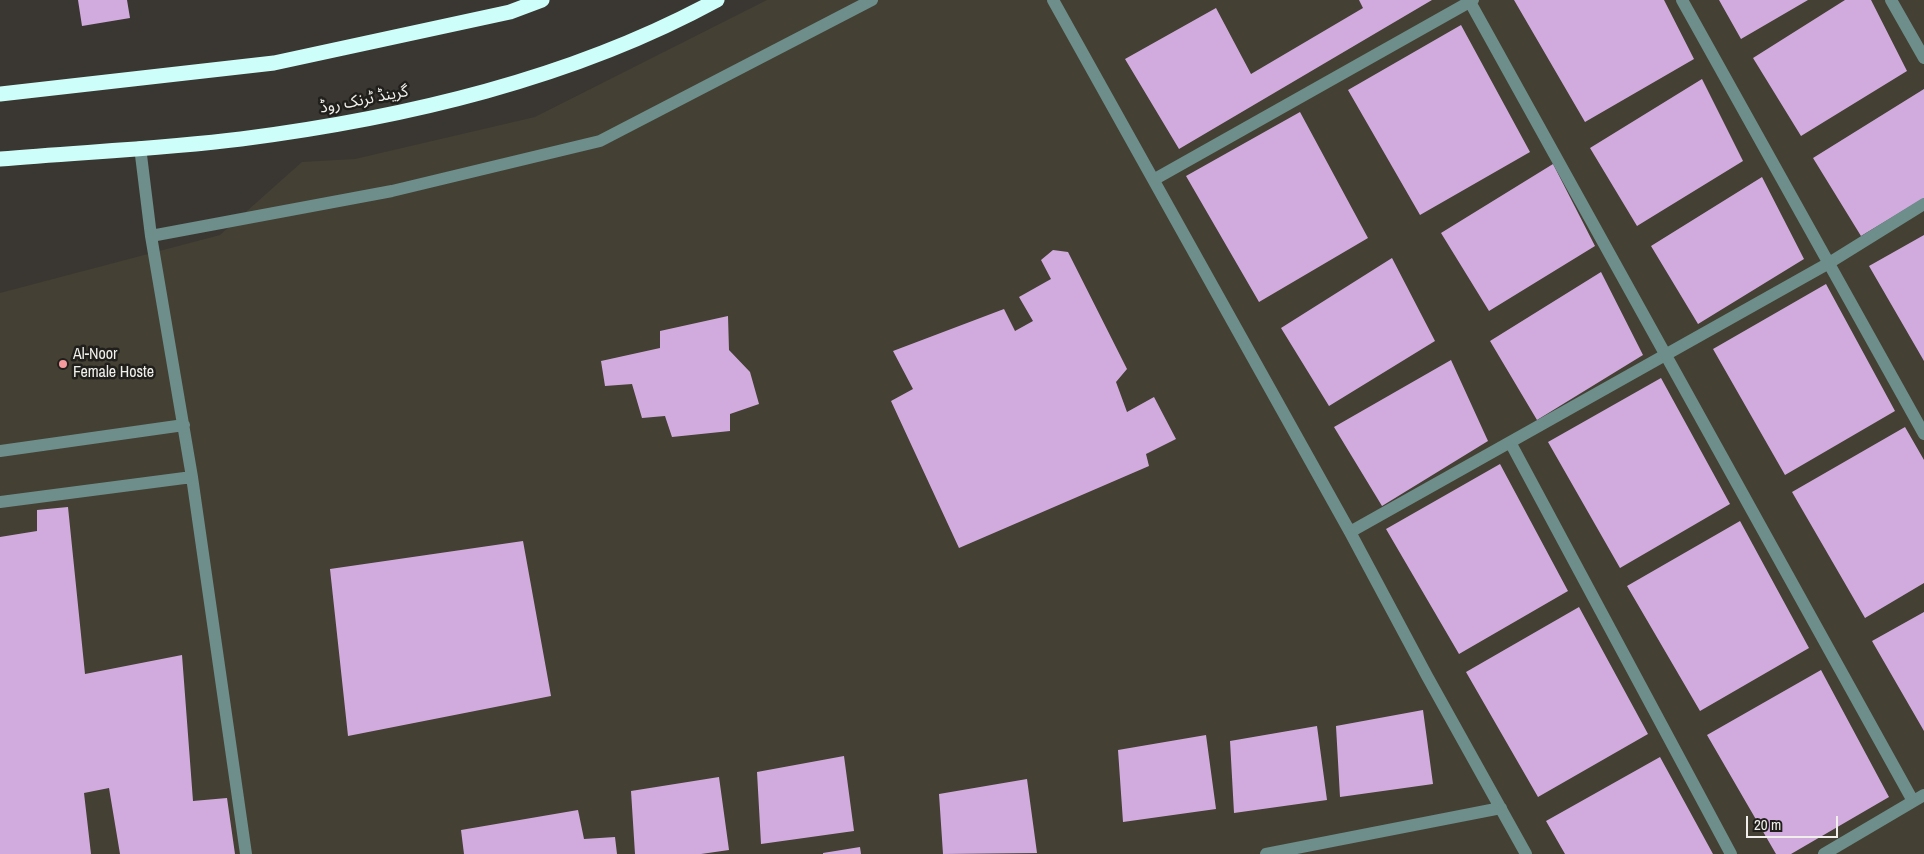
<!DOCTYPE html>
<meta charset="utf-8">
<style>
body{margin:0}
#map{position:relative;width:1924px;height:854px;overflow:hidden;background:#3a3732;font-family:"Archivo Narrow",sans-serif}
canvas{display:block}
.scale{position:absolute;left:1746px;top:816px;width:92px;height:22px;box-sizing:border-box;border:2px solid #f1efeb;border-top:0;padding-left:6px;font-size:15px;line-height:18px;white-space:nowrap;color:#f1efeb;-webkit-text-stroke:4px #201f1c;paint-order:stroke}
</style>
<div id="map">
<canvas width="1924" height="854"></canvas>
<div class="scale">20 m</div>
</div>
<script>
const c = document.querySelector('canvas').getContext('2d');
c.lineJoin = 'round';
function fill(path, color) {
  c.fillStyle = color;
  c.fill(path, 'evenodd');
}
function stroke(path, color, width, dash) {
  c.strokeStyle = color;
  c.lineWidth = width;
  c.lineCap = dash ? 'butt' : 'round';
  c.setLineDash(dash || []);
  c.stroke(path);
}
function label(font, color, halo, rows, align = 'center') {
  c.font = font + ' "Archivo Narrow","Noto Sans Arabic",sans-serif';
  c.lineWidth = 5;
  c.setLineDash([]);
  c.textBaseline = 'middle';
  c.strokeStyle = halo;
  c.fillStyle = color;
  for (const [text, x, y, turn = 0] of rows) {
    c.save();
    c.translate(x, y);
    c.rotate((+turn || 0) * Math.PI / 180);
    c.textAlign = isNaN(turn) ? turn : align;
    if (halo) c.strokeText(text, 0, 0);
    c.fillText(text, 0, 0);
    c.restore();
  }
}
fill(new Path2D(`
 M767,0h1157v854h-1924v-561l220,-58 82,-73 53,-3 180,-42z`), '#444034');
fill(new Path2D(`
 M78,0h49l3,18 -48,8z
 M1359,0h73l-253,149 -54,-90 91,-51 35,66 112,-66z
 M1514,0h150l30,59 -109,63z
 M1719,0h89l-67,39z
 M1845,0h26l36,71 -106,65 -48,-78z
 M1461,25l69,127 -110,63 -72,-125z
 M1702,79l41,82 -106,65 -47,-78z
 M1924,89v109l-63,38 -48,-78z
 M1300,112l68,126 -109,64 -73,-126z
 M1553,164l42,82 -106,65 -48,-78z
 M1762,177l42,82 -106,65 -47,-78z
 M1924,235v126l-55,-95z
 M1053,250l15,2 59,117 -11,13 11,30 27,-15 22,42 -30,15 3,12 -190,82 -68,-147 22,-12 -20,-38 111,-42 11,22 18,-10 -14,-24 32,-18 -10,-19z
 M1392,258l43,83 -106,65 -48,-78z
 M1601,272l42,83 -106,65 -47,-79z
 M1826,284l69,127 -110,64 -72,-126z
 M728,316l1,34 21,22 9,32 -29,10v17l-58,6 -7,-21 -23,2 -10,-34 -27,2 -4,-25 59,-13v-17z
 M1451,360l37,81 -106,65 -48,-79z
 M1661,378l69,126 -110,64 -72,-126z
 M1905,427l19,33v123l-59,35 -73,-126z
 M1500,464l68,127 -109,63 -73,-125z
 M68,507l17,167 97,-19 11,146 34,-3 8,56h-115l-11,-66 -25,5 7,61h-91v-317l37,-6v-21z
 M1740,521l69,127 -109,63 -73,-125z
 M523,541l28,155 -203,40 -18,-167z
 M1579,607l69,127 -110,63 -72,-125z
 M1924,612v119l-52,-90z
 M1821,670l68,127 -98,57h-15l-69,-119z
 M1423,710l10,74 -93,13 -4,-71z
 M1317,726l10,74 -93,13 -4,-72z
 M1206,735l10,74 -93,13 -5,-72z
 M844,756l10,75 -93,13 -4,-72z
 M1660,757l53,97h-148l-19,-33z
 M719,777l10,73 -28,4h-66l-4,-63z
 M1027,779l10,74 -94,1 -4,-60z
 M578,810l6,29 31,-2 2,17h-153l-3,-24z
 M860,847l1,7h-38v-1z`), '#d2abde');
stroke(new Path2D(`
 M1053,0l297,532 77,144 99,178
 M1682,0l242,434
 M1891,0l33,58
 M1470,2l443,799
 M140,147l11,89 41,241 54,377
 M1155,179l318,-179
 M151,236l241,-45 208,-50 272,-141
 M1510,442l221,412
 M0,451l184,-26
 M0,502l192,-25
 M1350,532l479,-269 95,-59
 M1266,854l235,-46
 M1824,854l100,-59`), '#6d8e8a', 12);
stroke(new Path2D(`
 M0,94l274,-31 236,-51 32,-12
 M0,159c80,-7 161,-10 241,-20 163,-21 331,-60 476,-139`), '#cefef9', 15);
for (const [x, y, r, color] of [
 [63,364,5,"#f59b9d"]
]) {
  const dot = new Path2D();
  dot.arc(x, y, r, 0, 2 * Math.PI);
  c.fillStyle = color;
  c.fill(dot);
  stroke(dot, '#201f1c', 2);
}
label('16px', '#f1efeb', '#201f1c', [
 ["گرینڈ ٹرنک روڈ",364,100,-11]
]);
label('16px', '#f1efeb', '#201f1c', [
 ["Al-Noor",73,355],
 ["Female Hoste",73,373]
], 'left');
</script>
